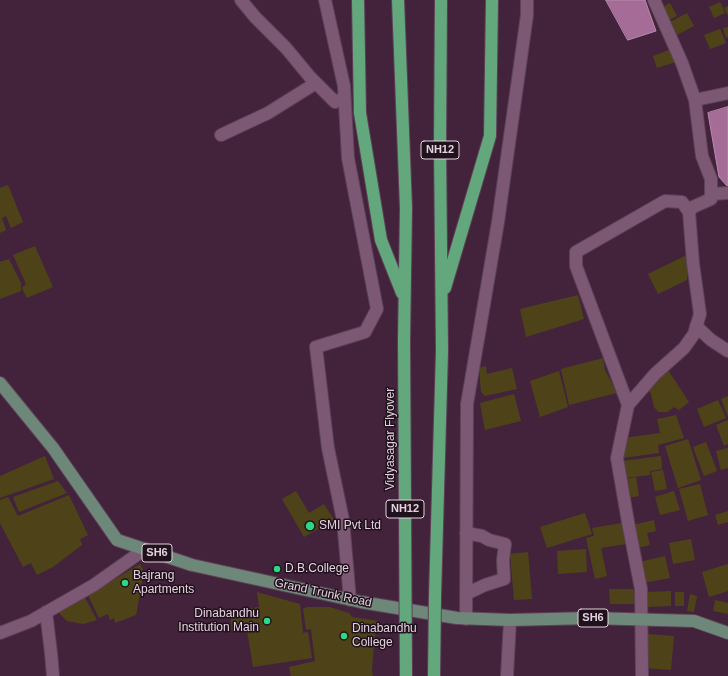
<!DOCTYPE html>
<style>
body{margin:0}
canvas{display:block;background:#43223b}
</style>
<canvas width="728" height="676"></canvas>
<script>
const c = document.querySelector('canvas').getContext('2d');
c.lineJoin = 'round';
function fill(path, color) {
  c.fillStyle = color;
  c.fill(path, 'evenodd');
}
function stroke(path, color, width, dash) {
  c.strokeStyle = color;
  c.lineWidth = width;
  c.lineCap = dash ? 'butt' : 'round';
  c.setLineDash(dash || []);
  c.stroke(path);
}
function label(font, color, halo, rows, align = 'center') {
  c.font = font + ' Arial,sans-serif';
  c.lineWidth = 3;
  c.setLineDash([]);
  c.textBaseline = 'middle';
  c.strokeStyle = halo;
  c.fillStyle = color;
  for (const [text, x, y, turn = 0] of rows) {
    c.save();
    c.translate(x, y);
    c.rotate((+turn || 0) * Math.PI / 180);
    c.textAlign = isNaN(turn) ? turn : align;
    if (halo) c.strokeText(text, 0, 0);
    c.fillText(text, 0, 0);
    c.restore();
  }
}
const water = new Path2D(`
 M606,0h39l11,31 -28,9z
 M728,107v80l-9,-10 -11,-64z`);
fill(water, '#a56c97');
stroke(water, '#b88aad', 1);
fill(new Path2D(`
 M720,2l5,11 -11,5 -5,-11z
 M670,3l7,13 -10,5 -6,-13z
 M728,6v10l-4,-8z
 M687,13l7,13 -19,10 -7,-13z
 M728,27v10l-2,1 -3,-10z
 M720,29l6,14 -16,6 -6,-14z
 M674,48l5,13 -22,7 -4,-12z
 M8,185l15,37 -12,6 -5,-12 -4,2 4,12 -6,3v-45z
 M35,246l18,41 -26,11 -5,-10 4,-4 -13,-29z
 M689,254l-2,26 -29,14 -10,-20z
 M9,259l12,24v8l-21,8v-37z
 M578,295l6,24 -58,18 -6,-28z
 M603,358l2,12 12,23 -48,12 -8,-36z
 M486,366l1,8 25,-6 5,21 -32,7 -4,-4 -2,-24z
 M668,370l21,32 -10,8 -5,-3 -7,5h-9l-4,-5 -3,-13 -5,-8z
 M559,371l9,36 -28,10 -10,-36z
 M514,394l7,27 -36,9 -5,-27z
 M728,396v21l-7,-18z
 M718,400l8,18 -22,9 -7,-18z
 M676,415l8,23 -26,7 1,8 -37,5 2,-20 36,-5 -3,-14z
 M728,420v24l-4,2 -8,-21z
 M688,439l13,41 -23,8 -13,-42z
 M706,442l11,29 -13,5 -11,-29z
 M728,448v20l-7,2 -5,-19z
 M45,456l9,23 -54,19v-22z
 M661,456l1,13 -12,2v4l-26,3 -2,-17z
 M662,470h1l4,19 -12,2 -4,-19z
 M636,477l3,19 -12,2 -3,-19z
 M58,481l9,12 -48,19 -6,-15z
 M700,484l8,31 -20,6 -9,-32z
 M296,491l13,22 15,-9 10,16 -30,17 -22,-38z
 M674,491l6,19 -20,5 -5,-18z
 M69,495l19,40 -8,4 2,6 -29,22 -16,8 -6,-12 -8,4 -23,-44v-23l8,-3 10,19z
 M728,511v11l-10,3 -3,-10z
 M585,513l7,21 -45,14 -7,-21z
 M654,520l2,11 -9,2 3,12 -12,3 -5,-23z
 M622,523l4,21 -25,4 6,28 -12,3 -9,-41 8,-2 -2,-8z
 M691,539l4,21 -22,4 -4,-21z
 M586,549l1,23 -29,2 -1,-23z
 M528,552l4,47 -18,1 -4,-46z
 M665,556l5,22 -27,5 -4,-21z
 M140,564l4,8 -8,43 -21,8 -1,-5 -4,2 -2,-6 -9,4 -11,-23z
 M728,564v27l-19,6 -7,-25z
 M609,589h28v15h-27z
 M671,591v15l-26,1 -1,-15z
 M257,592l43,12 3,29 5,-1 4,26 -59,9 -6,-37 -15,2 -2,-20 29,-5z
 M675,592h9v14h-9z
 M690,594l7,2 -3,16 -7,-1z
 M84,596l13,24 -14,4 -16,-3 -9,-9z
 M715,600l13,3v11l-15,-3z
 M307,607h23l19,6 3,4 26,4 -4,21 -2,29 1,5h-82l-2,-9 26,-6 -4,-32 -5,1 -3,-21z
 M648,634l26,2 -3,34 -26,-2z`), '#4e4318');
const minor = new Path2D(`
 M241,0l14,17 31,31 24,29 25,25 9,-4
 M325,0l19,86 4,72 29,151 -12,23 -49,15 12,101 15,72 7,80
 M695,100l33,-7
 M221,135l47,-22 48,-30
 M711,194l17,-1
 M696,326l15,14 17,11
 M628,405l-52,-139v-14l89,-51 17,1 7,10
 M466,594l19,-9 19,-6 -1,-19 2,-16 -16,-4 -7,-4 -16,-3
 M46,612l5,41 2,23
 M466,619l1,-215 31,-182 29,-207v-15
 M0,633l31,-12 63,-36 51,-36
 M507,676l3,-56
 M642,676l-1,-87 -13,-67 -11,-64 11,-53 27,-31 29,-26 10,-14 6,-20 -7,-51 -4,-51 4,-5 18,-8v-20l-9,-23 -7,-56 -13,-37 -28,-63`);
const major = new Path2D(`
 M0,383l53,65 64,92 75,25 169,37 96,16 53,2 81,-2 103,3 34,12`);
const highway = new Path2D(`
 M358,0l2,113 21,127 21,53
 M398,0l8,208 -2,133
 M441,0l-1,146 2,205
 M445,288l45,-152 2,-136`);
stroke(minor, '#5d4157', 14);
stroke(major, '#5d4157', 14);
stroke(highway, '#5d4157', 14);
stroke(minor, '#7d5874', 12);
stroke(major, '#6d8879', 12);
stroke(highway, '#63a87d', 12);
const highwayBridge = new Path2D(`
 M404,341l2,335
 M434,676l1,-80 7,-245`);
stroke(highwayBridge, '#5d4157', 14, []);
stroke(highwayBridge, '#63a87d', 12);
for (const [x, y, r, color] of [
 [310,526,5,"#2bd884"],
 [277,569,4,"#2bd884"],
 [125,583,4,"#2bd884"],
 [267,621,4,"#2bd884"],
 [344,636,4,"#2bd884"]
]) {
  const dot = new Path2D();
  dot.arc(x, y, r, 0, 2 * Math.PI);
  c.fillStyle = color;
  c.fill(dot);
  stroke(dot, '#20121d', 1.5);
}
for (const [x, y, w] of [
 [440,150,38],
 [405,509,38],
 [157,553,30],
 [593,618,30]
]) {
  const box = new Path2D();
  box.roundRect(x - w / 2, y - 9, w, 18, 3);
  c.fillStyle = '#20121d';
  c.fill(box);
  stroke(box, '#e5d0df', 1);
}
label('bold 11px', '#e5d0df', null, [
 ["NH12",440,150],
 ["NH12",405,509],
 ["SH6",157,553],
 ["SH6",593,618]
]);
label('12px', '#e5d0df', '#20121d', [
 ["Vidyasagar Flyover",391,439,-90],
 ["Grand Trunk Road",323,593,12]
]);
label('12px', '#e5d0df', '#20121d', [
 ["SMI Pvt Ltd",319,526],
 ["D.B.College",285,569],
 ["Bajrang",133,576],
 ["Apartments",133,590],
 ["Dinabandhu",259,614,"right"],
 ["Institution Main",259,628,"right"],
 ["Dinabandhu",352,629],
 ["College",352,643]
], 'left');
</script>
